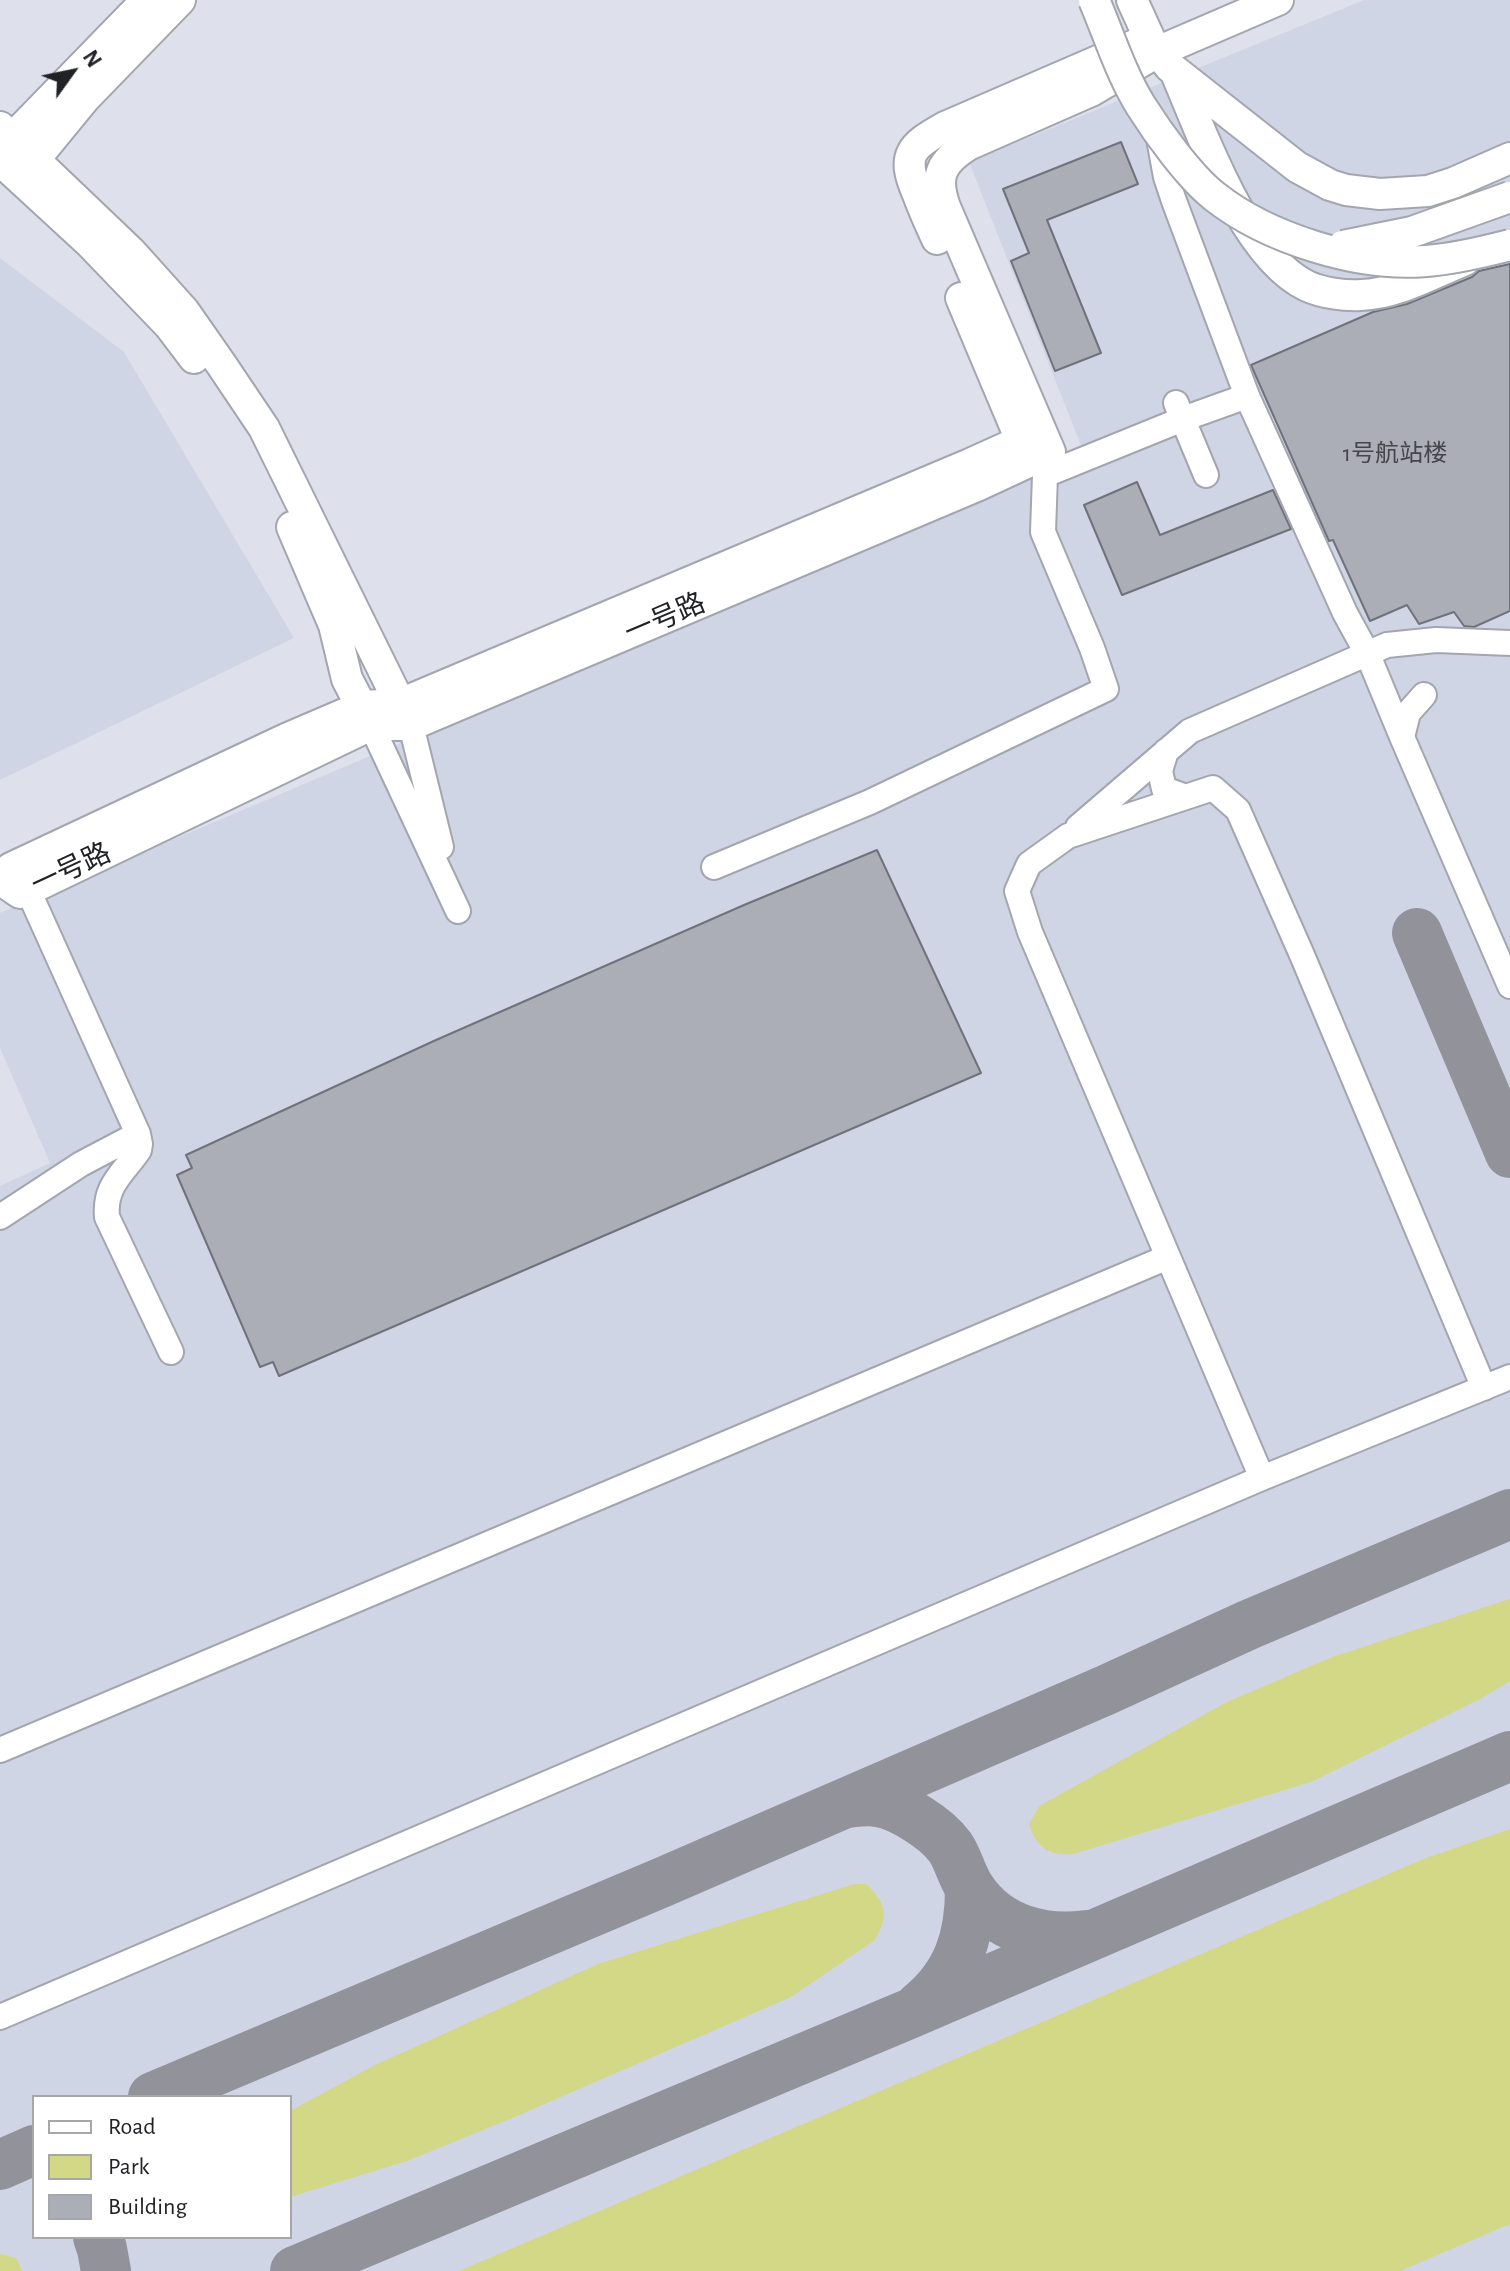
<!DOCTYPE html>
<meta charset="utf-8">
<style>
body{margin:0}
#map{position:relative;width:1510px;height:2271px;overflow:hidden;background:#dee0eb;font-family:"Alegreya Sans",sans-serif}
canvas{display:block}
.legend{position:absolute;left:32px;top:2095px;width:260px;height:144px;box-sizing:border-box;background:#fff;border:2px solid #a6a7a8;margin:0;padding:10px 14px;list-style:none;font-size:24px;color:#212225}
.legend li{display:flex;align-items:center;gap:16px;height:40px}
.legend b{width:40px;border:2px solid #a6a7a8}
.north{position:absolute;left:32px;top:32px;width:80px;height:80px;-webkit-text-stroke:6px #fff;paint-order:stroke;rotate:57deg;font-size:22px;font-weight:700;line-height:32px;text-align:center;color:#212225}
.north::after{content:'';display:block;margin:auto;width:28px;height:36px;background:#212225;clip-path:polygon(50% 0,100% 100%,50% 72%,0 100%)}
</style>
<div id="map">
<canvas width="1510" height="2271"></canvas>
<ul class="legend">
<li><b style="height:10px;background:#fff"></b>Road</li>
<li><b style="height:22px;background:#d3d886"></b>Park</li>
<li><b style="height:22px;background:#abadb7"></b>Building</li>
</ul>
<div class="north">N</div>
</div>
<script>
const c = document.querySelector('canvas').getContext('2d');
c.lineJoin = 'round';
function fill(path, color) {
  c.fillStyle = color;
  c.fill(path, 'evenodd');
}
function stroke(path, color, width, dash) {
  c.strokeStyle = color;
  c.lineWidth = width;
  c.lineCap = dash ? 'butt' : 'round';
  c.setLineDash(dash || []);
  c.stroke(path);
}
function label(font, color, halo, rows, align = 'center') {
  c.font = font + ' "Alegreya Sans","Noto Sans SC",sans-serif';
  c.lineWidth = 6;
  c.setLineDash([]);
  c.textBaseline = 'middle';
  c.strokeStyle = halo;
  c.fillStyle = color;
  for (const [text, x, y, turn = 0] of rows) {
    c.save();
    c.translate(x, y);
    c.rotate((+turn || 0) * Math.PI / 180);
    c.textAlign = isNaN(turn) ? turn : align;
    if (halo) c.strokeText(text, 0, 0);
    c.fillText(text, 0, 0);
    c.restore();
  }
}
fill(new Path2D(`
 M1364,0h146v2271h-1510v-1085l50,-23 -50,-115v-135l1084,-460 -115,-291zM34,2097h256v140h-256z
 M0,258l124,94 170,286 -294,142z`), '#d0d5e6');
fill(new Path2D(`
 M1510,1599v82l-30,18 -169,83 -238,72c-24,2 -36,-6 -44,-29l10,-19 188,-104 105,-45z
 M1510,1829v395l-110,47h-941l967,-413z
 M854,1884h12c21,19 23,32 9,56l-84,57 -281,122 -103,42 -117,36v-86l85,-46 223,-101z
 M0,2254l16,4 6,13h-22z`), '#d3d886');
stroke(new Path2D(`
 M1417,933l93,220
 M846,1803c10,-1 21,-3 31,-1 23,3 59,26 73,45 9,13 12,31 22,44 26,38 71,50 115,44
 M919,2007c39,-31 51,-70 51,-118
 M153,2097l510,-215 443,-192 142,-65 262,-111
 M0,2165l34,-15
 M98,2237l4,12 4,22
 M295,2271l614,-257 601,-258`), '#91929a', 50);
const building = new Path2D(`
 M1121,142l17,42 -91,36 54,133 -46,18 -44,-110 18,-8 -26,-64z
 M1510,264v347l-36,16 -10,-1 -10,-14 -35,12 -12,-19 -37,16 -37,-81 -4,1 -78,-176 122,-53 34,-8 65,-27 7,-6z
 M1137,482l23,53 113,-45 18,39 -169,66 -38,-90z
 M877,850l104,223 -702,303 -6,-14 -13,5 -83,-192 15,-7 -6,-13 250,-115 308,-135z`);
fill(building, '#abadb7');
stroke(building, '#70727b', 2);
const minor = new Path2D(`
 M1247,396l98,217 23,42 34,82
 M1176,403l30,72
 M1424,695l-16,18 -6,24 108,249
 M371,725l87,186
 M411,725l30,122
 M1166,751l-6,20 4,18 22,8
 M1078,827l112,-96 197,-86 49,-5 74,3
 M714,867l156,-65 236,-113 -14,-41 -49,-116 2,-57 138,-56 64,-23 -73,-195 -8,-24 -8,-44
 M28,890l110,244 2,10 -1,6c-16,24 -35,35 -32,67l64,135
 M0,1217l81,-53 57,-30
 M1262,1478l-232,-546 -13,-41 12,-27 39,-28 145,-48 25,22 64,145 182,433
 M0,1750l1168,-493
 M0,2017l1262,-539 248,-101`);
const major = new Path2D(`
 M1132,0l20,44 18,23 127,100 33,18 16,5 34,4 48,-3 25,-8 57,-25
 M1175,71c27,62 69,185 132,215 15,7 38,10 54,9 36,-1 72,-22 104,-35
 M0,127l131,125 53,59 37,53 43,64 144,292
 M0,151l147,-151
 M0,160l90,83 79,82 25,33
 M21,176l64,-78 95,-98
 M937,239c-7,-15 -14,-31 -20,-47 -16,-37 -6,-46 28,-65l192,-83
 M961,298l67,159
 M1041,432l-71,32 -570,240 -37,2 -77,33 -275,129 -4,16 13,9 8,-3 343,-165h40l568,-240 71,-33 -105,-245c-11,-31 -4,-45 23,-62l123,-54 66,-39 121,-52
 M292,527l42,98 13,54 23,44`);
stroke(minor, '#a3a5af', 28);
stroke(major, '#a3a5af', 34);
stroke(minor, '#fff', 24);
stroke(major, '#fff', 30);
const majorBridge = new Path2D(`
 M1094,0c15,35 27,74 47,106 17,27 48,70 73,90 53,42 144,71 212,65 28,-2 57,-9 84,-16
 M1343,246l69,-14 98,-35`);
stroke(majorBridge, '#a3a5af', 34, []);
stroke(majorBridge, '#fff', 30);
label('24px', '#44454a', null, [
 ["1号航站楼",1395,454]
]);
label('28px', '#212225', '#fff', [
 ["一号路",665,618,-23],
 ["一号路",71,869,-25]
]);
</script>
